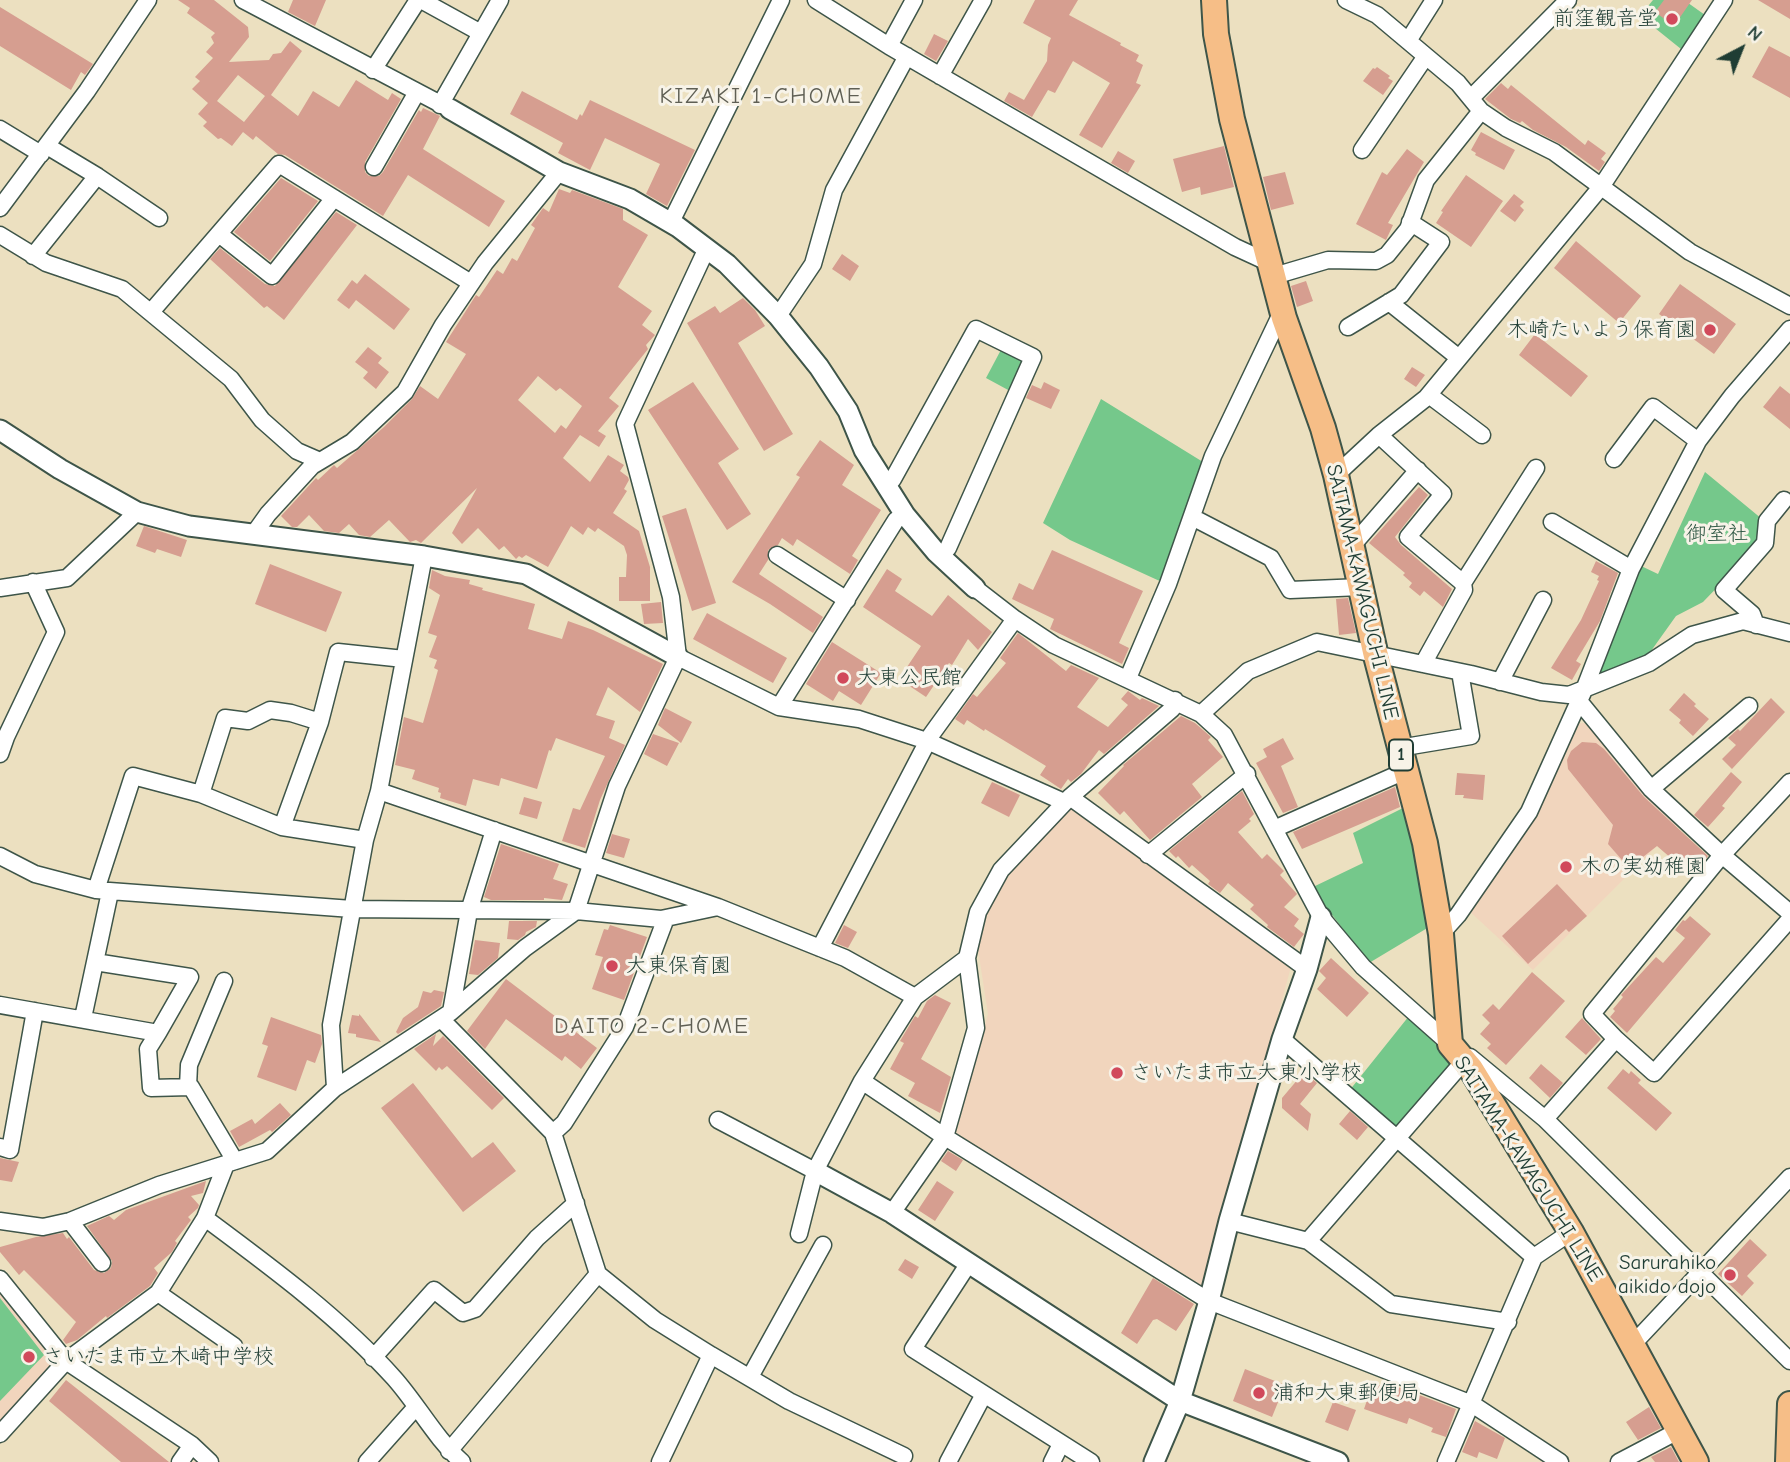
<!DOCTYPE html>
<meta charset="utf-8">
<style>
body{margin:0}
#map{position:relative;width:1790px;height:1462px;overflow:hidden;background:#ece0c0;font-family:"Comic Neue",sans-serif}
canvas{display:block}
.north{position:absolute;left:1706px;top:14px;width:70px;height:70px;-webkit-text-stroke:5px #f7f3e8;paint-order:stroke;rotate:42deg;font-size:19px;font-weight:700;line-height:28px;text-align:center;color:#1f3d34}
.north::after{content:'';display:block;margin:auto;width:24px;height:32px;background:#1f3d34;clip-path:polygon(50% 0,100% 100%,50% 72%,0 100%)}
</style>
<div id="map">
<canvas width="1790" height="1462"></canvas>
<div class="north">N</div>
</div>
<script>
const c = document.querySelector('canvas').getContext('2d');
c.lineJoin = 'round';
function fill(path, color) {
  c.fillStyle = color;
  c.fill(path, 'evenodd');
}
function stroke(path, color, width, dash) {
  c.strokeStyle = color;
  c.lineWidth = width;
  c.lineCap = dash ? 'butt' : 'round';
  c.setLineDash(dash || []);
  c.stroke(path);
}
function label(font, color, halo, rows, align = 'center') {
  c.font = font + ' "Comic Neue","Klee One",sans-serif';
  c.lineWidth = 6;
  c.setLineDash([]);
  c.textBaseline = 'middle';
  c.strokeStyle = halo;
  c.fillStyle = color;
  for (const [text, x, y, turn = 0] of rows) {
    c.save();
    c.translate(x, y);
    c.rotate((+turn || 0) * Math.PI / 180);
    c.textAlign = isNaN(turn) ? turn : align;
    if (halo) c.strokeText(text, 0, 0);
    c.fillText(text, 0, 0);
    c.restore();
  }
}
fill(new Path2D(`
 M1589,722l89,103 -145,145 -66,-61 110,-185z
 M1071,805l221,158 -88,324 -248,-154 32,-119 -11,-71 10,-31 13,-28 22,-29z
 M0,1285l58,75 -58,63z`), '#f1d5bd');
fill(new Path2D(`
 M1653,0h31l21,15 -24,34 -41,-33z
 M1003,346l22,11 -15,34 -24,-13z
 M1101,399l102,63 -39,121 -94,-43 -27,-17z
 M1705,472l57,47 1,21 -60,62 -27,14 -30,42 -55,26 48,-119 19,9z
 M1409,805l25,119 -65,39 -46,-60 -10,-16 50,-24 -10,-30z
 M1409,1016l44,46 -55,71 -49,-42z
 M0,1298l44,57 -44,46z`), '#75c88b');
fill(new Path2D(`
 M178,0h36l34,27 1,10 -20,25 40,-2 4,-6 8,-1 9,-12 12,10 -31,44 27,21 15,-25 26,16 17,-27 32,20 4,-7 9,6 -36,63v10l4,4h10l4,-4 36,-62 2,2 2,-4 17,8 -17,33 82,52 -16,26 -81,-52 -25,41 -98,-61 -7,-1 -22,-18 -3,4 -10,-8 -11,14 -11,-8 -3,1 -15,-13 4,-4 -9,-8 10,-11 -16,-14 8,-8 -5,-4 18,-19 -7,-6 8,-9 -3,-6 4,-4 -28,-20 3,-5zM238,75l27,21 -21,26 -27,-21z
 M293,0h33l-11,26 -27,-14z
 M1035,0h43l-9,15 52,28 -1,2 19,10 -3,6 7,4 -7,18 5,2 -39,63 -23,-13 31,-52 -37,-22 -18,32 -7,-3 -16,27 -28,-16 5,-9 15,8 23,-39 1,-16 3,-7 -28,-15z
 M1664,0h28l-18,26 -19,-14z
 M1758,0h32v19z
 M0,7l93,57 -8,11 -4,-3 -10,18 -71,-44z
 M934,34l14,7 -12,20 -12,-7z
 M1769,46l21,11v41l-38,-21z
 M1377,67l13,9 -2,2 5,3 -10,14 -20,-14 10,-13 2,1z
 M1501,83l7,6 3,-4 74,60 3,-5 18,13 -5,6 4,3 -6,9 -33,-24 -33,-17 -11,-9 -2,2 -9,-4 -26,-20z
 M522,91l55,29 3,-6 2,2 8,-16 105,50 -28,56 -21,-12 14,-30 -55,-26 -15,32 -32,-17 5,-10 -53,-29z
 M1481,132l34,18 -11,20 -29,-15 1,-2 -5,-3z
 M1224,146l10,41 -33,8 -1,-8 -18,5 -9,-33z
 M1407,149l17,13 -36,61 5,2 -7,15 -30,-16 26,-52 5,3z
 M1118,151l17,10 -7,12 -17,-10z
 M1285,172l9,32 -23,6 -8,-33z
 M1466,175l37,26 -32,46 -35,-24 7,-11 -2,-1z
 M281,178l37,23 -48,60 -36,-29z
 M559,189l11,4 2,-3 51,19v11l25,15 -30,52 34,24 -10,14 13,10 -9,10 2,4 -39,49 10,8 -21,25 8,5 -7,11 -19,-12 -17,23 27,24 18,-27 16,10 -4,6 8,6 1,3 -5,9 3,2 -14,22 26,18 11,36v34h-31v-24h7l1,-22 -3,-9 -26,-18 -3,4 -7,-5 -5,8 -12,-9 -23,41 -22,-12 -4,3 -3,-2 -3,3 -12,-13 -5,4 -21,-22 -16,16 -10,-11 25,-45 -56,55 -5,-3 -6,2 -21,-22 -19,17 -11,-2 -10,-11 -10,9 -15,-2 -15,-16 -12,12h-5l-11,-11 35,-38 2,2 16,-15 3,3 47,-41 28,-28 8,-13 18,13 28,-45 -20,-12 30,-47 3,2 18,-27 6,4 9,-16 5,3 18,-33 -4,-3 12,-17 6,4zM538,376l18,15 4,-3 22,18 -16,23 -5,-4 -6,8 -37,-33z
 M1514,194l10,8 -4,4 4,4 -9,12 -15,-11z
 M336,212l21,13 -73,95 -17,-14 -3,2 -54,-49 10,-11 45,36 10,2z
 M1576,241l65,55 -22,27 -65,-55z
 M842,254l17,12 -9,15 -18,-12z
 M365,274l45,35 -16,21 -38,-30 -7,9 -12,-9 15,-20 5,4z
 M1306,281l7,20 -16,6 -6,-21z
 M1680,284l56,40 -22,30 -55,-40z
 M743,298l12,12 10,16 -27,17 55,91 -29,17 -77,-128 28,-17 5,7z
 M1535,334l53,42 -17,21 -52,-42z
 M368,347l14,11 -4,5 11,9 -13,17 -13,-11 5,-6 -13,-10z
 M1412,367l13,8 -9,12 -12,-8z
 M693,382l46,67 -21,14 33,51 -24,16 -79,-120z
 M1044,382l16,8 -9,19 -25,-11 6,-13 9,4z
 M1780,386l10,8v35l-27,-22z
 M820,440l34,25 -12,20 39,25 -29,46 6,4 -8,14 -53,-35 -4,7 -11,-8 -4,7 -10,5v10l-9,14 64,43 -10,16 -43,-29 -38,-22 68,-105 -4,-2z
 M1419,487l9,8 -33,42 6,8 51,44 -9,18 -19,-16 -4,5 -11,-9 3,-4 -9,-8 2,-2 -36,-30z
 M686,508l30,95 -24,8 -30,-95z
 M144,526l43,14 -6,17 -24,-8 -2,4 -19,-7z
 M1052,550l91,41 -24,52 10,5 -7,16 -72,-35 4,-10 -42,-20 7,-16 14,7z
 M1596,561l22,12 -18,48 -24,40 5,3 -9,16 -21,-12 30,-48 18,-39 -2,-1 2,-4 -8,-4z
 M270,564l72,28 -16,40 -71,-28z
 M887,569l15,10 -7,12 37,25 16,-21 44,37 -14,18 -10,-11 -16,26 -3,-2 -23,34 -27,-18 22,-33 -58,-39z
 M432,570l13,6 25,4 -1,4 14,4 -1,2 53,14 -7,25 34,10 6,-18 25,9 70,34 -23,48 -32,-25 -12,28 19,6 -6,17 16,7 -25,55 -15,48 -23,-7 11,-33 7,2 25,-54 -49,-18 -5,13 -2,-1 -12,39 -36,-11 -2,8 -26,-7 -7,27 -26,-8 1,-5 -3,-1 1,-4 -27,-9 3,-9 -20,-5 9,-48 19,6 15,-53 -4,-2 3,-8 -8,-3 8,-21 -9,-3 12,-38 -11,-7z
 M1348,598l8,35 -17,2 -3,-36z
 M661,602l2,21 -19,1 -3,-20z
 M707,613l80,45 -14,25 -80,-44z
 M1018,633l48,38 5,-6 28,13 -22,29 31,20 20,-22 -7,-6 7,-8 12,9 2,-2 17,8 -55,48 -5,-4 -18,24 -10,8 -3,-3 -7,10 -21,-14 6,-9 -61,-37 -1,2 -17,-11 -3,5 -9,-6 18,-25 4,3 29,-34 -6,-5z
 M832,642l49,31 -20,32 -22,-14 -6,10 -27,-17z
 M1684,693l12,11 -2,2 15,13 -16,17 -14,-13 2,-3 -12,-10z
 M1771,698l14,14 -53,57 -10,-10 14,-14 -8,-7 10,-9 2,2z
 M665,708l27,14 -11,21 -23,-18z
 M1181,716l14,7 16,14 -3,3 15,17 -31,27 10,13 -52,43 -26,-29 -4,4 -22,-22 26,-27 -1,-1z
 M653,734l26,9 -12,23 -23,-12z
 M1283,738l11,21 -13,7 17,41 -15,6 -27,-50 11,-6 -4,-8z
 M1582,742l14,1 8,6 40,48 64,59 -11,13 -6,-5 -2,2 -13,-11 -4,4 -15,-13 -28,22 -21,-24 5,-19 -45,-56 -1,-9 4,-9z
 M1731,772l11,10 -20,24 3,2 -17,19 -14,-12z
 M1457,773l28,2 -2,25 -20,-2 1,-3h-9z
 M992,782l28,13 -11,22 -28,-14z
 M1395,787l5,20 -98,42 -9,-17z
 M1242,791l12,23 -5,5 2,2 -13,11 24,27 5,-5 17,17 -4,4 17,19 -13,13 15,12 -5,7 10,8 -10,13 -27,-20 1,-2 -18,-16 4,-4 -26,-22 -8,10 -12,-9 2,-3 -18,-16 -3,3 -11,-12 -2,2 -7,-7z
 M524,797l18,5 -5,17 -18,-5z
 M612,834l18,5 -6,19 -18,-5z
 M501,844l58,20 -6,15 15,5 -6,16 -18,-2v2h-53l-7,-3z
 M1557,884l30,32 -18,16 -3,-3 -38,35 -26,-28z
 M1690,916l21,18 -84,99 -17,-16 5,-6 -2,-2 10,-12 -2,-2 35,-38 7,6 22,-25 -10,-8 8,-10 2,1z
 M509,921h28l-1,6 -10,5 -1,3 -7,5 -11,-1z
 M610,925l37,12 -23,63 -32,-11 11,-32 -8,-2 9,-26 4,1z
 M844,925l13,7 -9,16 -13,-5z
 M475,940l25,3 -2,15 -20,17 -9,-1z
 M1331,958l38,35 -22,24 -30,-28 9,-11 -7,-7z
 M1532,972l33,29 -59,64 -19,-17 4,-4 -11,-10 10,-11 -8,-8 11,-11 6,6z
 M506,979l91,69 -16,21 -16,-13 -3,5 -56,-42 -21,30 -18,-18z
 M434,990l10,2 -3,14 -43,28 -2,-2 7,-14 15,-11 5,-16 8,2z
 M935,995l16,8 -30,56 30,18 -11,36 -32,-17 7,-13 -25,-14 14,-26 -4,-2 15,-25 3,2 9,-17z
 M359,1014l2,2 20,26 -25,-5v-3l-8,-1 4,-18 7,1z
 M271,1017l50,18 1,9 -7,19 -8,-3 -11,31 -39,-14 11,-31 -6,-2z
 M1582,1018l19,21 -15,16 -21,-18z
 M436,1034l-3,12 10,-10 61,62 -12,12 -45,-44 -5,4 -3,-3 -3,4 -22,-22z
 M1541,1064l22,19 -13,15 -21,-20z
 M1623,1069l6,5 2,-3 10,9 -3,3 34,30 -16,18 -49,-43z
 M1304,1072l13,11 -17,21 11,10 -3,17 -26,-23v-10z
 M413,1083l59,75 21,-16 23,29 -53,41 -82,-104z
 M280,1103l11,12 -19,17 -2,-2 -31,17 -9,-16 22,-12 3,5z
 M1350,1111l18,16 -11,13 -18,-16z
 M948,1151l15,9 -7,11 -15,-10z
 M0,1158l19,4 -7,20 -12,-2z
 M206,1181l-3,12 -12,3 8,9 -1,3 -10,9 3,3 -16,21 2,2 -5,9 -18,16 4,5 -8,13 -43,32 -1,-2 -29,24 -11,4 -3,-4 13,-18 -52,-52 -5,5 -19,-23v-5l36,-10 27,-4 4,6 2,-2 25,33 10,3 7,-5 1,-7 -25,-35 22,-10 5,4 12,-10z
 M937,1181l17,11 -19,29 -17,-11z
 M1750,1239l17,16 -20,21 7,7 -12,13 -24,-22z
 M905,1259l14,8 -7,12 -14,-9z
 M1153,1278l41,26 -18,27 -19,-12 -4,1 -16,24 -16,-11z
 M1245,1369l40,16 -13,32 -39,-16z
 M66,1380l103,82h-48l-72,-61z
 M1373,1383l24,8 1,-4 58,22 -10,28 -15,-5 2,-4 -24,-10 -2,6 -43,-15z
 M1333,1402l23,8 -8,21 -23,-9z
 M1649,1407l12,21 -23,12 -12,-18z
 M1475,1421l30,17 -8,21 -18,-7 -2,6 -15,-6z
 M1671,1447l8,15h-24l-4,-5z`), '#d69e90');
const minor = new Path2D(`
 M243,0l207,109
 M421,0l60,33
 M816,0l73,46 346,201 26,12 8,-1
 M1346,0l31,15 81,68 23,28 25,17 48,24 136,100 100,54
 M1408,41l26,-41
 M889,46l25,-46
 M373,70l45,-70
 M940,76l43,-76
 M1471,98l97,-98
 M440,105l60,-105
 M0,129l41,25
 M1362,150l64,-94
 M374,167l43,-75
 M97,176l62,42
 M0,208l87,-117 61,-91
 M671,222l110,-222
 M219,234l53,42 62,-78
 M0,235l46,28 76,26 109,90 31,41 35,31 23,10
 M33,256l64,-80 -50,-30
 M1274,276l54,-16 48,1 11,-6 21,-26 18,-49 55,-69
 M1389,302l70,56
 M151,312l128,-148 192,119
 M778,316l35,-52 21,-74 73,-134
 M1348,327l53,-32 40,-53 -31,-20
 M1429,395l53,40
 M1379,435l64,59 -35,43 55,46
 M1614,459l39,-52 45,34
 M1336,475l43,-40 47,-37 175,-211 123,-187
 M886,486l7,-7 83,-150 57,28 -85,191 -7,8
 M1192,517l79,41 19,32 71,-3
 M1552,522l79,47
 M253,535l15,-21 44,-48 40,-24 53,-50 38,-67 42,-62 74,-91
 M1352,541l6,-2 60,-69
 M777,555l70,45
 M0,588l67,-10 70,-66
 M975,588l40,31 39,26 147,69 23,21 97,182 42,50 88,78
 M1756,625l-4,-11 -28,-24 41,-47 2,-22 17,-21
 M678,657l101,50 80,12 68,22 137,61
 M1423,664l41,-74 -1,-7 73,-115
 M1128,678l40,-94 45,-128 65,-136 6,-2
 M1500,682l43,-82
 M1579,701l72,88 71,66 68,58
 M779,707l117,-187 9,-5
 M1201,714l47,-43 69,-29 154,32 70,18 28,3 80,-32 43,-28 51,-14 47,12
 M1399,748l72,-12 -11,-64
 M0,754l6,-17 50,-105 -23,-50
 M1651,789l98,-83
 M379,791l339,116
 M201,794l24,-76 23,3 22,-11 21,3 29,9
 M1070,797l237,172
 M282,827l38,-105 18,-70 66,7
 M1274,829l131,-58
 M1148,855l99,-81
 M0,856l35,18 61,16 256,19 224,2 85,8 57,-12 127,51 70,39
 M96,890l37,-114 68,18 81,33 83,13
 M1441,934l17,-19 71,-103 55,-122 47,-121 67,-128 34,-45 58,-67
 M820,948l111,-213 84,-116
 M0,1005l158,28 32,-56 -95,-15
 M451,1012l18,-101 25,-81
 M83,1018l27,-126
 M441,1019l112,114 11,-10 61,-96 41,-109
 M158,1033l-10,16 3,39 40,-1 44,74
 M1282,1039l252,218
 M1616,1039l-24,-25 130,-159 68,-73
 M1470,1057l75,62 245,242
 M862,1081l83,56 264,164 263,103 88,58
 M188,1087l1,-22 35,-84
 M335,1088l-4,-63 34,-185 14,-49 45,-235
 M1545,1119l71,-80 38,34 136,-154
 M718,1120l97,51
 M553,1133l45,141 57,46 56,35 78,46 115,55
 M0,1147l10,3 25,-139
 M892,1213l53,-76 31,-109 -9,-70 11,-46 23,-42 69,-73 102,-88 3,-9
 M205,1218c66,49 134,99 189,160 24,27 41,60 68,84
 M0,1221l43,6 27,-6 89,-36 108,-34 68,-63 116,-76 74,-64 51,-37 41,-125 61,-129 -7,-60 -46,-173 82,-176
 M70,1221l32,42
 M1229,1221l79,20 83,63 117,18
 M799,1234l16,-63 47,-90 53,-84 52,-39
 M1308,1241l156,-180
 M969,1263l-56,86 178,113
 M0,1279l66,82 126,84 18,17
 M158,1293l76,53
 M1633,1344l157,-167
 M373,1358l61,-68 29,23 12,-4 62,-71 39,-35
 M750,1377l73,-132
 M0,1434l66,-73 92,-68 47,-75 21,-54
 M449,1451l149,-177
 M180,1462l12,-17
 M367,1462l49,-55
 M660,1462l51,-107
 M948,1462l35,-66
 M1052,1462l9,-18
 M1446,1462l88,-205 37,-25
 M1619,1462l59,-31`);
const tertiary = new Path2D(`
 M450,109l109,63 71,27 48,28 49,37 51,52 41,51 29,44 16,39 41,65 31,37 39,36
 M0,430l60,39 77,43 52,14 235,30 102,18 152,83
 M815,1171l77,42 288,188 158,61
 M1154,1462l26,-61 29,-100 20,-80 53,-182 25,-70 14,-52`);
const primary = new Path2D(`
 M1214,0l2,34 16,85 52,199 39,110 13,47 39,177 50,191 16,91 9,110 21,25 100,163 125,230
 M1788,1462l2,-58`);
stroke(minor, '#3e5549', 19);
stroke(tertiary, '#3e5549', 23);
stroke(primary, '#3e5549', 28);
stroke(minor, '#fff', 16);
stroke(tertiary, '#fff', 19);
stroke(primary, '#f6be87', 24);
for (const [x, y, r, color] of [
 [1672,19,7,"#d1495b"],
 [1710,330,7,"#d1495b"],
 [843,678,7,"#d1495b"],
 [1566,867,7,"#d1495b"],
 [612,966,7,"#d1495b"],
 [1117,1073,7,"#d1495b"],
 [1730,1275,7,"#d1495b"],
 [29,1357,7,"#d1495b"],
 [1259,1393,7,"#d1495b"]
]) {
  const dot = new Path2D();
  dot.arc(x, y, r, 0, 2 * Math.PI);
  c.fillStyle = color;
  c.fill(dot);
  stroke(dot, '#f7f3e8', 2.5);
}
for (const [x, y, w] of [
 [1401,755,24]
]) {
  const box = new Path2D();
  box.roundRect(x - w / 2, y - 15.5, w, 31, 5);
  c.fillStyle = '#f7f3e8';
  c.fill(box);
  stroke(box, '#1f3d34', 2);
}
label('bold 19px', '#1f3d34', null, [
 ["1",1401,755]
]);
label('21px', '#1f3d34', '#f7f3e8', [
 ["前窪観音堂",1658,19,"right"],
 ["木崎たいよう保育園",1696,330,"right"],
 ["大東公民館",857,678],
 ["木の実幼稚園",1580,867],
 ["大東保育園",626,966],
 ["さいたま市立大東小学校",1131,1073],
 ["Sarurahiko",1716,1263,"right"],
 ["aikido dojo",1716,1287,"right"],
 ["さいたま市立木崎中学校",43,1357],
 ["浦和大東郵便局",1273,1393]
], 'left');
label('21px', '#305945', '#f7f3e8', [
 ["御室社",1717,534]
]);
label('21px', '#1f3d34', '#f7f3e8', [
 ["SAITAMA-KAWAGUCHI LINE",1362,592,77],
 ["SAITAMA-KAWAGUCHI LINE",1528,1169,58]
]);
c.letterSpacing = '2px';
label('23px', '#5f5f54', '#f7f3e8', [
 ["KIZAKI 1-CHOME",761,96],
 ["DAITO 2-CHOME",652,1026]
]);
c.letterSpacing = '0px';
</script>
